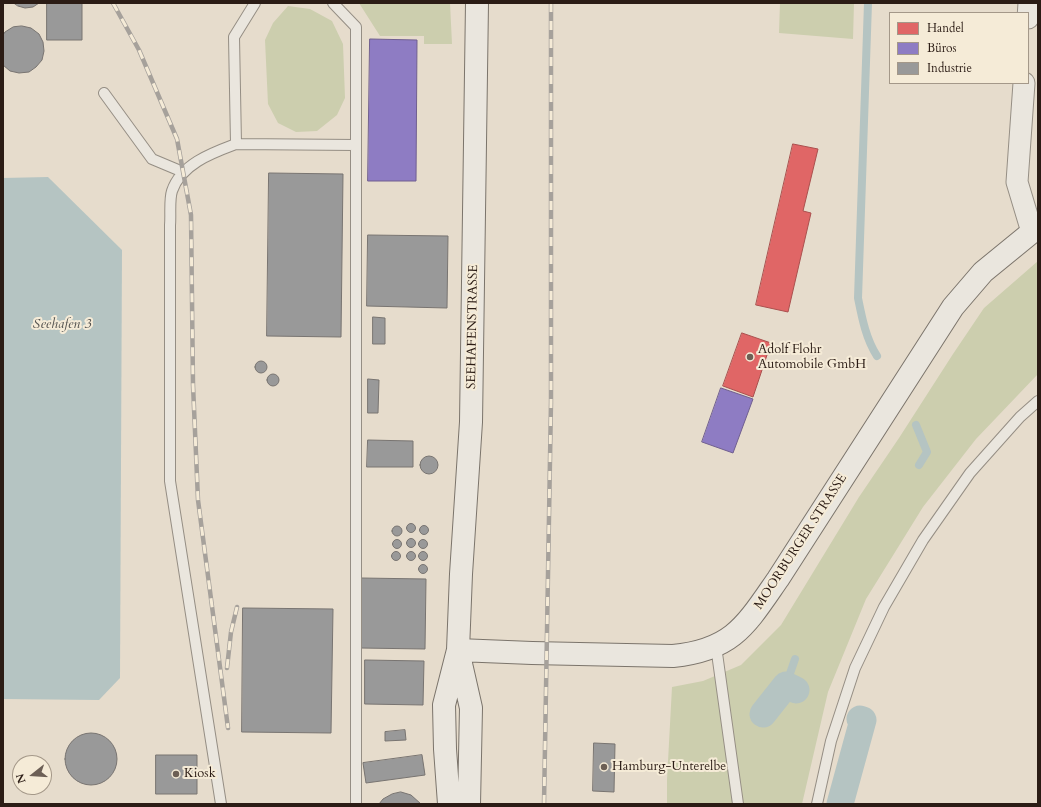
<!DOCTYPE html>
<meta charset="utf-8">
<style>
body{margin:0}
#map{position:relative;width:1041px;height:807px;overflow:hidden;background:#e6dccc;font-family:Cardo,serif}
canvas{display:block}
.frame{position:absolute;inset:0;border:4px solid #2b1c15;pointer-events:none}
.legend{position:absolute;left:889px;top:12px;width:140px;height:72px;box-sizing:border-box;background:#f5ebd7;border:1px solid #a49889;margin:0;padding:5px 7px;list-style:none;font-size:12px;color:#2b1c15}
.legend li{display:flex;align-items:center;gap:8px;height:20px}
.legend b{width:20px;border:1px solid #a49889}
.north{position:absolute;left:12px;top:755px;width:40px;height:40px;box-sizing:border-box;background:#f5ebd7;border:1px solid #a49889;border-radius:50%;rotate:253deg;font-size:11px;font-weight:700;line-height:16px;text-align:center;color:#2b1c15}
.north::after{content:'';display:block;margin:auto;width:14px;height:18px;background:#6c5f55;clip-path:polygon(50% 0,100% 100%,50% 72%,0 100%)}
</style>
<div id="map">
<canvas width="1041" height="807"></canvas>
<div class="frame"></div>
<ul class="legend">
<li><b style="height:11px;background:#e06666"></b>Handel</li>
<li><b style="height:11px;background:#8e7cc3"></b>Büros</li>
<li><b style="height:11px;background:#999"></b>Industrie</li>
</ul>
<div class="north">N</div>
</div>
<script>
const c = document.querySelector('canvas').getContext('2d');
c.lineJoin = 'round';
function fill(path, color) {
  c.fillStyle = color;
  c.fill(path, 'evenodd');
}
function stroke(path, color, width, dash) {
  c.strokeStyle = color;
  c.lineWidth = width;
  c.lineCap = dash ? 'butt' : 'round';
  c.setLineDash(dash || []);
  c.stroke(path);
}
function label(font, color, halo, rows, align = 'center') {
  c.font = font + ' Cardo,serif';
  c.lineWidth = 4;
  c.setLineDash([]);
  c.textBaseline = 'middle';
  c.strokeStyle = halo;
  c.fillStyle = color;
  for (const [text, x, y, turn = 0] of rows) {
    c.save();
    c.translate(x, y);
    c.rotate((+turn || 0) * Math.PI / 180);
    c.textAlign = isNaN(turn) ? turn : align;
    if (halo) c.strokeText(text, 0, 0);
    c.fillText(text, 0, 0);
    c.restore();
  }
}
fill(new Path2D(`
 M359,3h91l2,41h-28v-8h-44z
 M780,3h74l-1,36 -74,-6z
 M288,6l22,3 22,12 11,23 2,54 -8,17 -20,16 -21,1 -18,-9 -10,-19 -3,-64 8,-17z
 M1038,261v113l-62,65 -53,68 -57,92 -38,93 -26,112h-135v-24l5,-93 31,-6 38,-16 40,-40 78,-128 40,-59 54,-84 31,-46z`), '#ccceae');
fill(new Path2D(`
 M48,177l74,73 -2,428 -21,22 -96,-1v-521z`), '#b5c4c2');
const shops = new Path2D(`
 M793,144l25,5 -15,62 8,2 -23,99 -32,-7z
 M742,333l29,10 -18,54 -30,-11z`);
fill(shops, '#e06666');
stroke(shops, '#aa504e', 1);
const offices = new Path2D(`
 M370,39l47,1 -1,141h-48z
 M721,388l32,11 -20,54 -31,-11z`);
fill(offices, '#8e7cc3');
stroke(offices, '#705f8f', 1);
const industry = new Path2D(`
 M14,3h25l-6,4 -8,1 -7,-2z
 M47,3h35v37h-35z
 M22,26l9,2 8,6 4,8 1,9 -2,9 -6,7 -7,5 -10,1 -9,-2 -7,-6v-30l2,-3 8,-5z
 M269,173l74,1 -2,163 -74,-1z
 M368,235l80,1 -1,72 -80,-2z
 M373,317l12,1v26h-12z
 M255 367a6 6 0 1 1 12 0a6 6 0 1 1-12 0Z
 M267 380a6 6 0 1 1 12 0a6 6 0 1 1-12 0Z
 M368,379l11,1 -1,33h-10z
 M368,440l45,1v26h-46z
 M420 465a9 9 0 1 1 18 0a9 9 0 1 1-18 0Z
 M406.5 528a4.5 4.5 0 1 1 9 0a4.5 4.5 0 1 1-9 0Z
 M419.5 530a4.5 4.5 0 1 1 9 0a4.5 4.5 0 1 1-9 0Z
 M392 531a5 5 0 1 1 10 0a5 5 0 1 1-10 0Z
 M406.5 543a4.5 4.5 0 1 1 9 0a4.5 4.5 0 1 1-9 0Z
 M418.5 544a4.5 4.5 0 1 1 9 0a4.5 4.5 0 1 1-9 0Z
 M392.5 544a4.5 4.5 0 1 1 9 0a4.5 4.5 0 1 1-9 0Z
 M391.5 556a4.5 4.5 0 1 1 9 0a4.5 4.5 0 1 1-9 0Z
 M406.5 556a4.5 4.5 0 1 1 9 0a4.5 4.5 0 1 1-9 0Z
 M418.5 556a4.5 4.5 0 1 1 9 0a4.5 4.5 0 1 1-9 0Z
 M418.5 569a4.5 4.5 0 1 1 9 0a4.5 4.5 0 1 1-9 0Z
 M361,578l65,1 -1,70 -65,-1z
 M243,608l90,1 -2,124 -89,-1z
 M365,660l59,1 -1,44 -58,-1z
 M405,730l1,10 -21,1v-9z
 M65 759a26 26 0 1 1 52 0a26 26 0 1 1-52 0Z
 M594,743l21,1 -1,48 -21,-1z
 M156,755h41v39h-41z
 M422,755l3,20 -59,8 -3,-20z
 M401,792l10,3 10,9h-42l4,-5 9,-5z`);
fill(industry, '#999');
stroke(industry, '#787471', 1);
stroke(new Path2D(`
 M868,3l-10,295c4,20 8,41 19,58
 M916,425l11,27 -8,13
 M786,685l9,-26`), '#b5c4c2', 8);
stroke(new Path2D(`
 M763,714l23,-29 10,5
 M840,804l23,-84 -3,-1`), '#b5c4c2', 27);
const lane = new Path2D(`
 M333,3l23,24v777
 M104,93l48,66 31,13
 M236,144l120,1
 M716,646l22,158
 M221,804l-51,-323v-256c1,-9 -1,-25 2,-34 9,-27 40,-38 64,-47l-2,-107 21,-34
 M817,804l14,-63 24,-73 29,-61 39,-67 47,-67 50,-56 18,-16`);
const street = new Path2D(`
 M1028,18l1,-15
 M1024,83l-7,99 15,50`);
const secondary = new Path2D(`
 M458,650l74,3 141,3c60,-6 73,-31 105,-77l175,-272 30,-35 49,-40 6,-3
 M459,655l12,53 -2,96
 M449,804l-4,-55 -1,-44 14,-55 3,-76 10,-152 6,-419`);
stroke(lane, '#958e84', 12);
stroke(street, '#958e84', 23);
stroke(secondary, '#7b746b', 24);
stroke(lane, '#eae6de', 10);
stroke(street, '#eae6de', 21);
stroke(secondary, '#eae6de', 22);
const rail = new Path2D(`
 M113,3l26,47 38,89 14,76 2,170 5,115 30,228
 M227,668l4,-36 6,-25
 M544,804l7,-402v-399`);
stroke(rail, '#a6a19b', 4.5);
stroke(rail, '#f5ebd7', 3, [9]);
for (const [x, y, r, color] of [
 [750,357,4,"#6c5f55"],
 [604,767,4,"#6c5f55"],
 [176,774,4,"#6c5f55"]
]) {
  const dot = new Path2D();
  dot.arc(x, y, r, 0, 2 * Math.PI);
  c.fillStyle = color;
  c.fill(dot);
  stroke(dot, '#f5ebd7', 1.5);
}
label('13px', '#2b1c15', '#f5ebd7', [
 ["SEEHAFENSTRASSE",473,327,-89],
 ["MOORBURGER STRASSE",801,542,-57]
]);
label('13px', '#2b1c15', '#f5ebd7', [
 ["Adolf Flohr",758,350],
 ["Automobile GmbH",758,365],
 ["Hamburg-Unterelbe",612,767],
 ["Kiosk",184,774]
], 'left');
label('italic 14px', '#545350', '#f5ebd7', [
 ["Seehafen 3",62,325]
]);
</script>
